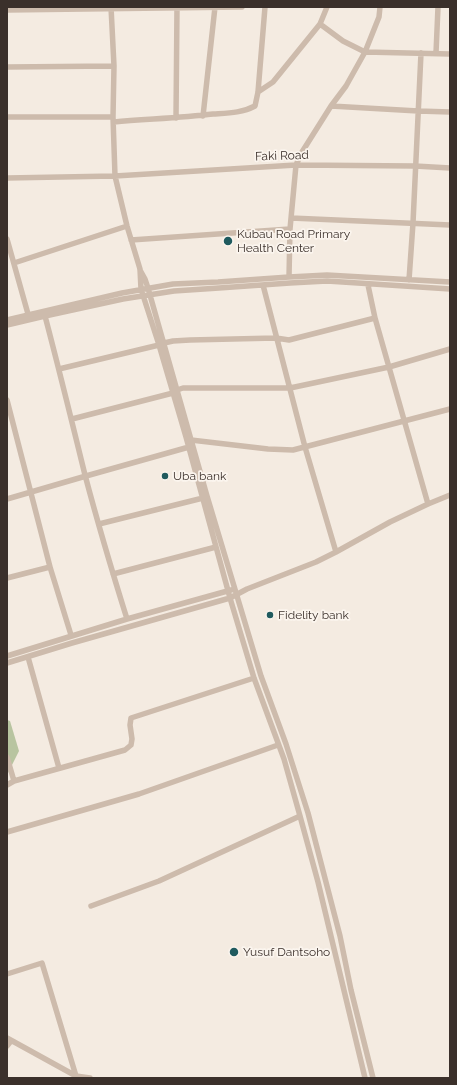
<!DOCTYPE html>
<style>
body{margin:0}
#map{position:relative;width:457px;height:1085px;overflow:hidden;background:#f4ebe1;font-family:Raleway,sans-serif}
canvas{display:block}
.frame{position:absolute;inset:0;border:8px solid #3b302b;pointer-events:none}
</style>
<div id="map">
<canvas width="457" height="1085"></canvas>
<div class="frame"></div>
</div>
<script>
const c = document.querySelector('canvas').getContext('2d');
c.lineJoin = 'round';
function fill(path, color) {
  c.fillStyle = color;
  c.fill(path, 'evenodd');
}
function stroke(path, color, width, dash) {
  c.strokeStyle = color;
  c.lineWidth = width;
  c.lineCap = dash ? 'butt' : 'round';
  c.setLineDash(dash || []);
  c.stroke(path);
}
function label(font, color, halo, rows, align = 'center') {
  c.font = font + ' Raleway,sans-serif';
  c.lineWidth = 3.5;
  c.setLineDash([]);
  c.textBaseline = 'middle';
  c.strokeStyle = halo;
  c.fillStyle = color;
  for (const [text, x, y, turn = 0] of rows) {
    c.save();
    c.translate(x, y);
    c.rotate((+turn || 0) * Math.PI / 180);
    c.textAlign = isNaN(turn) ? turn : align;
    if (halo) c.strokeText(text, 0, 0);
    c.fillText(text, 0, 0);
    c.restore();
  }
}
fill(new Path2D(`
 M7,720l3,1 9,30 -12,24z`), '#b8c4a0');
stroke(new Path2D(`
 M111,7l3,59 -1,51 2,59 12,50 13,43 1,20 18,56 27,92 44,161 24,80 30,81 16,57 18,66 47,196
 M7,10l235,-3
 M320,24l23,17 22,11 85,2
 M436,53l2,-46
 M7,67l107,-1
 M258,92l15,-10 47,-58 7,-17
 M331,106l87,5 32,1
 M203,116l12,-109
 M7,117h106
 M176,118l1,-111
 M114,122c33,-3 66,-4 99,-8 15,-1 29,-1 42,-8l3,-14 7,-85
 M7,178l108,-2 181,-11 119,1 35,2
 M291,218l159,7
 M7,239l21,75
 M131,240l159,-11
 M14,263l113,-37
 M140,270l5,9 3,9 59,208 54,180 25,68 22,69 32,123 11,54 22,88
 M289,277l1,-48 6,-64 6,-13 29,-46 15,-20 19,-34 14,-35 1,-10
 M409,280l4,-57 8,-170
 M263,285l42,162 31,105
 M368,285l7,33 53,186
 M45,316c14,53 27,106 40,159 13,49 27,96 42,144
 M7,320l115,-27 51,-9 45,-2 71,-5 38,-2 123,7
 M7,325l38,-9 78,-17 51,-8 45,-3 71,-5 37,-2 123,8
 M164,343l9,-2 17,-1 86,-2 13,2 86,-22
 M59,369l100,-24
 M177,390l6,-2h107l99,-21 61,-18
 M7,400l43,167 21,68
 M72,419l101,-26
 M191,440l77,9 25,1 157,-41
 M7,499l79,-23 103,-29
 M99,524l104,-26
 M113,574l103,-27
 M7,578l43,-11
 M7,656l120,-37 104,-29
 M28,657l31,111
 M7,663l65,-20 158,-45 17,-9 69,-27 20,-10 54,-30 38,-18 22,-9
 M7,757l7,24
 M7,785l7,-4 111,-31 6,-5 1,-6 -2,-14 1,-7 123,-40
 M7,832l132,-38 139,-49
 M91,906l68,-25 141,-65
 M7,974l35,-11 34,113
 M7,1038l69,38 14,2
 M7,1046l4,-5`), '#cdbbac', 5.5);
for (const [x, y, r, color] of [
 [228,241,5,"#1f5a5e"],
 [165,476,4,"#1f5a5e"],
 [270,615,4,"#1f5a5e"],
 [234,952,5,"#1f5a5e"]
]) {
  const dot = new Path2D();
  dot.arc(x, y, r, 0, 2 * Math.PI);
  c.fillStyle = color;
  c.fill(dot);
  stroke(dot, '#fbf5ee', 1.5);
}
label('12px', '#3b302b', '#fbf5ee', [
 ["Faki Road",282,156,-2]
]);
label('12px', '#3b302b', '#fbf5ee', [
 ["Kubau Road Primary",237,234],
 ["Health Center",237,248],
 ["Uba bank",173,476],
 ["Fidelity bank",278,615],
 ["Yusuf Dantsoho",243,952]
], 'left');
</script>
